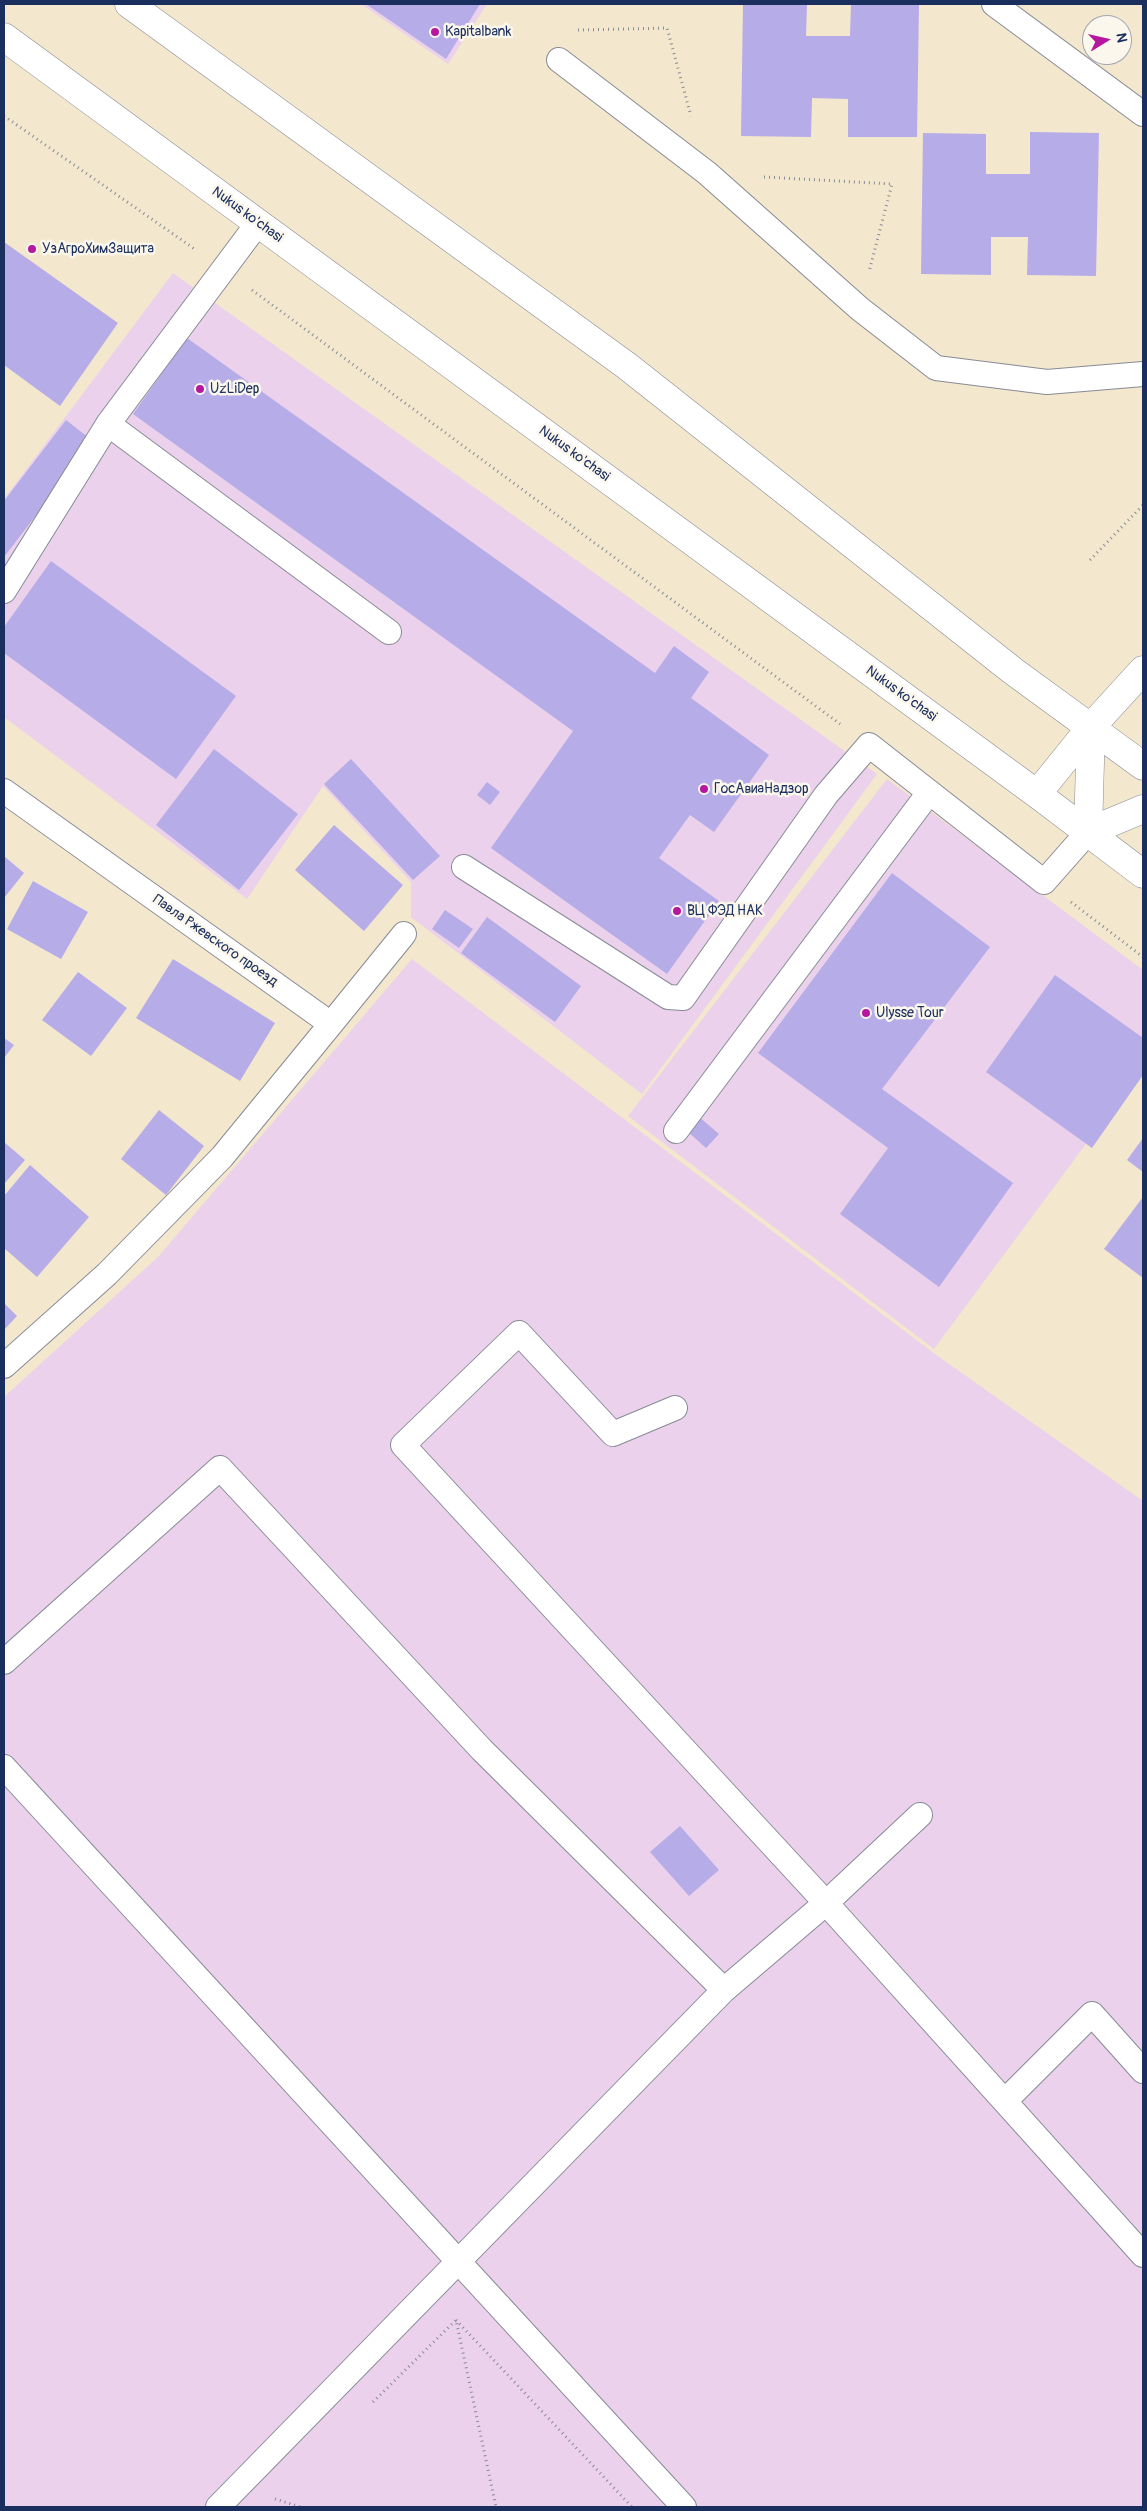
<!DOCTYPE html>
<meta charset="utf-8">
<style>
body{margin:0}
#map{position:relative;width:1147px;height:2511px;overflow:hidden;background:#f3e7cd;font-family:Pangolin,sans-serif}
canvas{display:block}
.frame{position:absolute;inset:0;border:5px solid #1b2f5e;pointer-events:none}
.north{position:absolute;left:1082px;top:15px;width:50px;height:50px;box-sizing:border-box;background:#fbf7ec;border:1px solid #a1a7b3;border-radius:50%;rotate:81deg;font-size:14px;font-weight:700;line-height:20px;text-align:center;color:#1b2f5e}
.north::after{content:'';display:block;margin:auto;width:18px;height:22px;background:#b5179e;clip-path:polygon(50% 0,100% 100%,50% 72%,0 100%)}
</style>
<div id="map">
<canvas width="1147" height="2511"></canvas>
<div class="frame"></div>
<div class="north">N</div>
</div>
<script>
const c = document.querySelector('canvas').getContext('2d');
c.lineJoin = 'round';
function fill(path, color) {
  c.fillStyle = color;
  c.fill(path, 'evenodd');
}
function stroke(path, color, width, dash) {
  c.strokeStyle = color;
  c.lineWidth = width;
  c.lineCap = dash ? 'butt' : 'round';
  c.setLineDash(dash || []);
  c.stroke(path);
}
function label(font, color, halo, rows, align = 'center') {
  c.font = font + ' Pangolin,sans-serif';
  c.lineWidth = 5;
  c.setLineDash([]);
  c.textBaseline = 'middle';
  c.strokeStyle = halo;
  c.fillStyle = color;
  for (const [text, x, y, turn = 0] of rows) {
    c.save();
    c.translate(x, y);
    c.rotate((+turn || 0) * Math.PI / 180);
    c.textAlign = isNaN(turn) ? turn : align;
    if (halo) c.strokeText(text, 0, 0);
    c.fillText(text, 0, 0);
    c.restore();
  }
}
fill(new Path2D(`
 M361,4h126l-39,60z
 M173,273l704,501 -235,320 -231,-177v-35l-88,-96 -76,113 -243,-182v-218z
 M887,779l256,191v97l-209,282 -306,-233z
 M412,959l523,395 208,147v1006h-1139v-1110l154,-140z`), '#ebd1eb');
fill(new Path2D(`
 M366,4h114l-34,55z
 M743,4h64l-1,32h44l1,-32h68l-2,133h-69v-38l-36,-1 -1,39 -70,-1z
 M1030,132l69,1 -3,143 -69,-1 1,-38h-37v38l-70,-1 2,-141 63,1v40h44z
 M4,242l114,81 -58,83 -56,-41z
 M187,338l468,335 19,-27 35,26 -18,26 78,57 -55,77 -24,-17 -31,43 60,43 -52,73 -176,-126 82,-117 -440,-317z
 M66,420l27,21 -89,116v-56z
 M51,561l185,135 -60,83 -172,-126v-26z
 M214,749l84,65 -59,76 -83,-65z
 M351,759l89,97 -27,24 -89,-96z
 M487,782l13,10 -10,13 -13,-10z
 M334,825l69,60 -39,46 -69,-61z
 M4,856l20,17 -20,25z
 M892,873l98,74 -108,142 131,94 -74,104 -99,-73 48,-66 -130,-95z
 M33,881l55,31 -27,47 -54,-30z
 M445,910l28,19 -14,19 -27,-19z
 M487,917l94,69 -26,36 -94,-69z
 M173,959l102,64 -35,58 -104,-63z
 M78,972l49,36 -36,48 -49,-36z
 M1055,975l88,63v37l-51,73 -106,-76z
 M4,1038l10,7 -10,13z
 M159,1110l45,36 -38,49 -45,-36z
 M698,1116l21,18 -13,14 -20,-18z
 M1143,1138v34l-16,-12z
 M4,1142l21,18 -21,24z
 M30,1165l59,52 -52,60 -33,-29v-52z
 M1143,1197v81l-39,-29z
 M4,1303l13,13 -13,14z
 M680,1826l39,44 -30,26 -39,-44z`), '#b6ace8');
const lane = new Path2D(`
 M994,4l149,110
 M559,60l148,113 153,136 76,59 111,14 96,-8
 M108,424l281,208
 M4,591l104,-167 150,-201
 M4,791l327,233 73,-90
 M464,867l204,130 15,1 143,-203 43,-50 175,137 44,-50
 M676,1131l252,-337
 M4,1366l103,-92 115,-117 109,-133
 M675,1408l-62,26 -94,-101 -116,112 423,458 317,352
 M4,1662l216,-194 262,282 242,240
 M4,1767l680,740
 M1005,2101l87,-87 51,57
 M218,2507l506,-517 102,-87 94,-88`);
const primary = new Path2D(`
 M129,4l498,362 386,305 130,95
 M4,37l1033,757 106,80
 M1037,794l54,-67 52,-57
 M1088,832l3,-105
 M1088,832l55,-23`);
stroke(lane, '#878b96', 26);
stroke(primary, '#878b96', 29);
stroke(new Path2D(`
 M578,30l89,-2 24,88
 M4,116l192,134
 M764,177l128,7 -23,88
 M252,290l588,434
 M1090,560l53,-55
 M1071,902l72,55
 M456,2320l176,187
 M373,2402l83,-82 40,187
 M275,2499l26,8`), '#878b96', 3, [1, 4]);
stroke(lane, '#fff', 24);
stroke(primary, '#fff', 28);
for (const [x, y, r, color] of [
 [435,32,5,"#b5179e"],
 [32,249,5,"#b5179e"],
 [200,389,5,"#b5179e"],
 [704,789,5,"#b5179e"],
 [677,911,5,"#b5179e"],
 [866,1013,5,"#b5179e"]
]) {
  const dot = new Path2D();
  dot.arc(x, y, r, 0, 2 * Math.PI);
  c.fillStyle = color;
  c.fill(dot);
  stroke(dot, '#fbf7ec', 2);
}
label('14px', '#1b2f5e', '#fbf7ec', [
 ["Kapitalbank",445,32],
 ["УзАгроХимЗащита",42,249],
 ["UzLiDep",210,389],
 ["ГосАвиаНадзор",714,789],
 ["ВЦ ФЭД НАК",687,911],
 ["Ulysse Tour",876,1013]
], 'left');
label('14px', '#1b2f5e', '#fbf7ec', [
 ["Nukus ko'chasi",247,215,36],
 ["Nukus ko'chasi",574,454,36],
 ["Nukus ko'chasi",901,694,36],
 ["Павла Ржевского проезд",215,941,35]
]);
</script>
